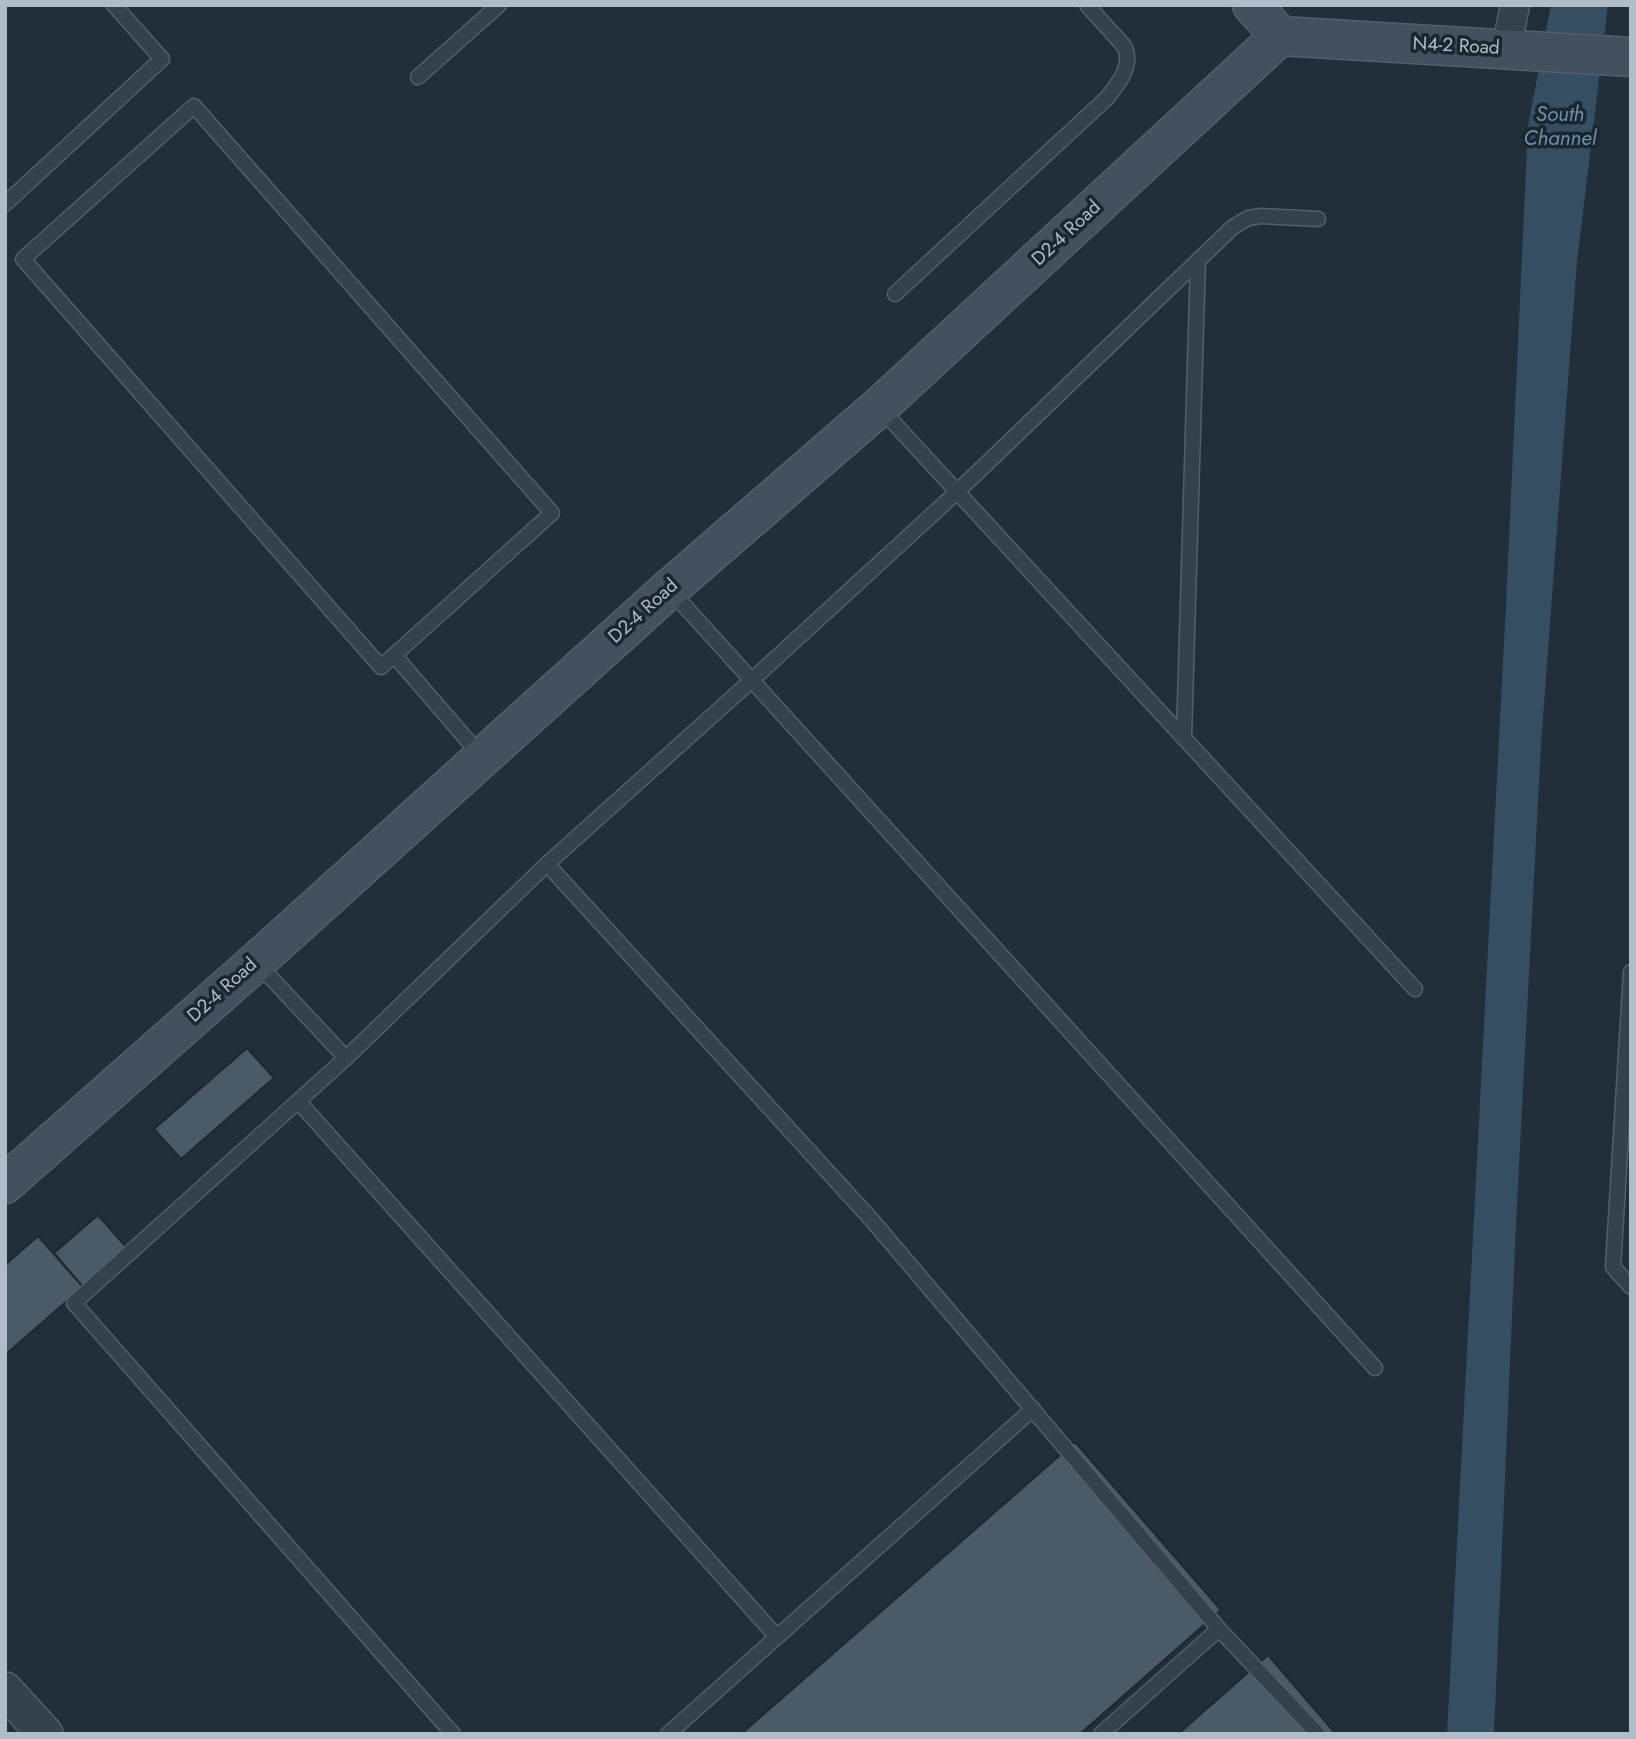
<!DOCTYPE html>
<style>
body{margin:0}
#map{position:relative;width:1636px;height:1739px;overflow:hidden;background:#222f3b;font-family:Jost,sans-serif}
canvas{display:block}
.frame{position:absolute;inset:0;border:7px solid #b0bcc7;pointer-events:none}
</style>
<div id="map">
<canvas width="1636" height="1739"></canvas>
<div class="frame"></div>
</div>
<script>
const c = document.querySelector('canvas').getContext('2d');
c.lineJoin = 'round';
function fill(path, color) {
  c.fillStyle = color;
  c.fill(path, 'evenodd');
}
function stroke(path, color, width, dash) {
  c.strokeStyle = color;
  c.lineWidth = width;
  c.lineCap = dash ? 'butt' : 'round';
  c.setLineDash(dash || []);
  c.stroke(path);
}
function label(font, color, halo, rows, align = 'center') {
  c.font = font + ' Jost,sans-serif';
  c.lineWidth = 7;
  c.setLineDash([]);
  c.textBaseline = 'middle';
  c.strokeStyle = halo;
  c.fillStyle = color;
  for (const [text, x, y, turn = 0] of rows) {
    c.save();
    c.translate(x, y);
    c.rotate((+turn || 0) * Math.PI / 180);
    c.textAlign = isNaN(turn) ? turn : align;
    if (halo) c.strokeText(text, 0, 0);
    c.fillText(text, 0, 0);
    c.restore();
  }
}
fill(new Path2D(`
 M1551,5h57l-31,256 -36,483 -25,479 -22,511h-47l59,-1130 22,-478z`), '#354e62');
const building = new Path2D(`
 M247,1048l27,30 -93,81 -27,-30z
 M98,1215l29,33 -44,39 -29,-34z
 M38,1236l45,51 -78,68v-90z
 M1075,1442l146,168 -141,124h-339z
 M1268,1655l68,79h-158z`);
fill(building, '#4a5a67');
stroke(building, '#1d2832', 2);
const service = new Path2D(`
 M418,77l81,-72
 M194,106l358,407 -171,154 -358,-408z
 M5,204l157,-145 -48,-54
 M895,294l212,-196c11,-14 27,-33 17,-52l-37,-41
 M880,408l535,581
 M670,590l705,778
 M394,655l87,101
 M1184,737l14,-477
 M547,864l205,-184 206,-189 275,-264 15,-9 13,-2 57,3
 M257,963l89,95
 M1631,972l-18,295 18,20
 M298,1101l479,536
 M453,1734l-379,-431 272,-245 201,-194 323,354 349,411 99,105
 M668,1734l365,-325
 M1101,1734l118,-105`);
const minor = new Path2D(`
 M1506,50l9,-45`);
const tertiary = new Path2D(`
 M5,1690l40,44`);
const secondary = new Path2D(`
 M1252,5l28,31
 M1280,36l351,21
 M5,1184l251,-222 413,-373 210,-182 401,-371`);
stroke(service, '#535f69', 17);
stroke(minor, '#535f69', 31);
stroke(tertiary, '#535f69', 38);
stroke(secondary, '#535f69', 41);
stroke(service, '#35414b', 14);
stroke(minor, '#35414b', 28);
stroke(tertiary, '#35414b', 35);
stroke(secondary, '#43505e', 38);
label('19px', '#b0bcc7', '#1b2630', [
 ["N4-2 Road",1456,47,3],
 ["D2-4 Road",1067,234,-43],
 ["D2-4 Road",644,612,-42],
 ["D2-4 Road",223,991,-42]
]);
label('italic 21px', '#7091ab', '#1b2630', [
 ["South",1560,116],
 ["Channel",1560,140]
]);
</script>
